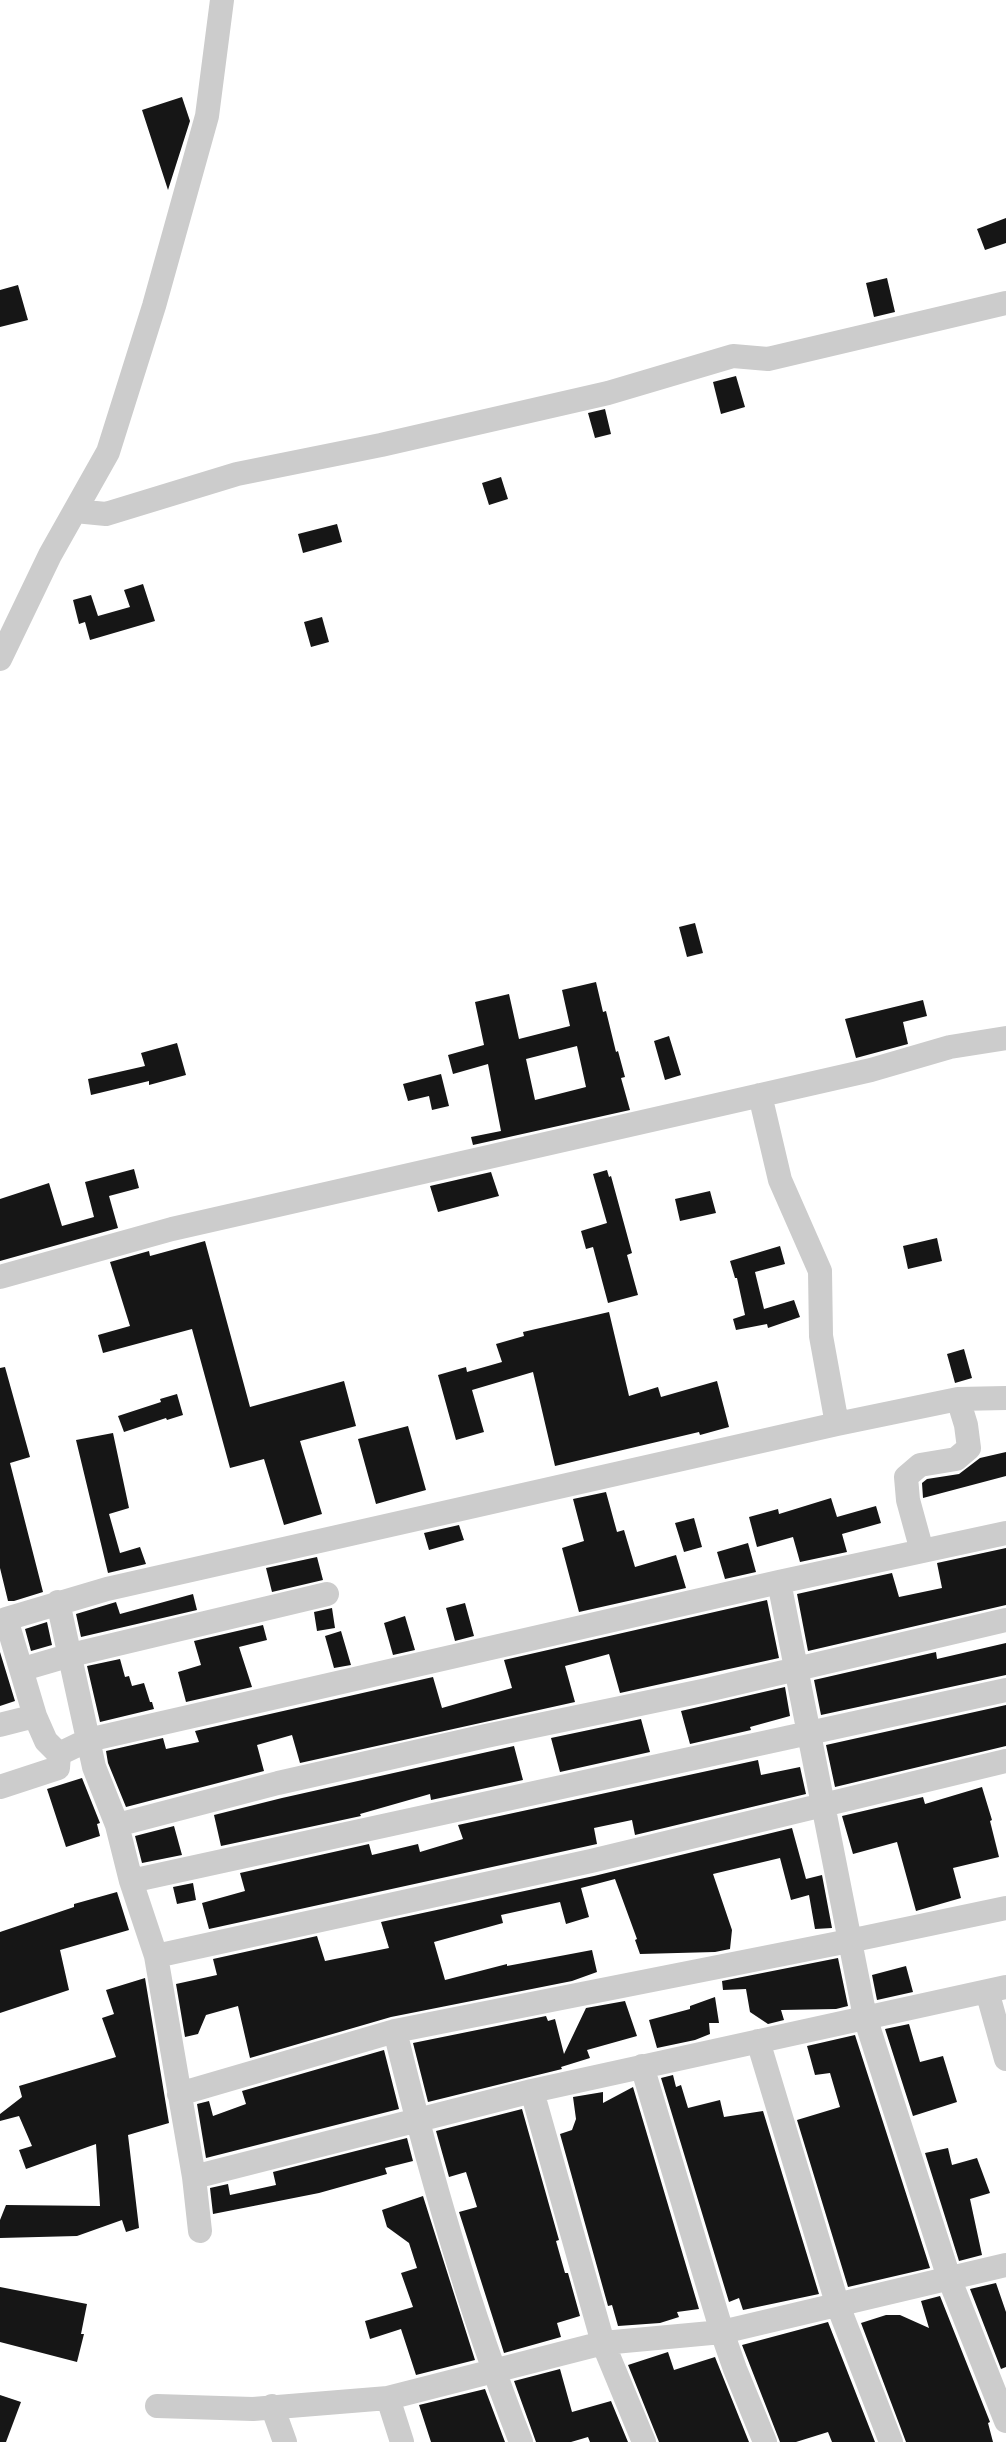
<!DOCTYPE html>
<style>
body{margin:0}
canvas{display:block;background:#fff}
</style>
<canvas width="1006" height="2442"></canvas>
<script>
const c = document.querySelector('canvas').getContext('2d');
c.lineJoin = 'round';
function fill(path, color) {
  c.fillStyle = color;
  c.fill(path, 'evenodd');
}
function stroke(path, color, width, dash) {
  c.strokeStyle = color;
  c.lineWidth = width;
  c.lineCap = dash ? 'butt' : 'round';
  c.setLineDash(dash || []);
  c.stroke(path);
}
fill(new Path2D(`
 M182,97l8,24 -22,69 -26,-80z
 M1006,218v25l-21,7 -8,-21z
 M887,278l8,34 -21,5 -8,-34z
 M18,285l10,35 -28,7v-37z
 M736,376l9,31 -24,7 -8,-32z
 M605,409l6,25 -16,4 -7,-25z
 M501,477l7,22 -19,6 -7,-22z
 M337,524l5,18 -39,11 -5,-19z
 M143,584l12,37 -65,19 -5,-18 -6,2 -6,-24 18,-5 7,21 32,-9 -6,-17z
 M322,617l7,25 -18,5 -7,-25z
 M695,923l8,30 -16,4 -8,-30z
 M596,982l7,30 3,-1 10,41 2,-1 7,26 -4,1 9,32 -157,35 -2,-8 30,-6 -13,-67 -35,10 -5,-19 36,-10 -9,-43 34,-8 10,45 51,-13 -8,-36zM577,1046l9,41 -51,13 -9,-41z
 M923,1000l4,16 -24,6 5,22 -52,14 -11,-39z
 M669,1036l12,39 -16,5 -11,-39z
 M177,1043l9,32 -37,10v-4l-58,14 -3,-16 57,-13 -4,-13z
 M441,1074l8,32 -17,4 -3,-14 -21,5 -5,-17z
 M134,1169l5,19 -30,8 9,32 -118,33v-62l49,-16 13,43 32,-9 -9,-35z
 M607,1170l2,7 2,-1 21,77 -5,2 11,40 -30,8 -15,-56 -7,2 -5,-18 26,-8 -14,-49z
 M491,1172l8,24 -61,16 -8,-26z
 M710,1191l6,22 -36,8 -5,-22z
 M937,1238l5,23 -34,8 -5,-23z
 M205,1241l45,166 94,-26 12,45 -56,15 22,73 -38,11 -20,-66 -34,9 -38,-139 -89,24 -5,-18 32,-9 -20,-64 39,-11 1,5z
 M780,1246l5,18 -30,8 9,37 30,-9 6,17 -32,11 -1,-4 -31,6 -3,-11 12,-4 -8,-37h-2l-5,-17z
 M609,1312l20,84 29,-9 3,10 56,-16 12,46 -29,8 -1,-3 -144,34 -22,-94 -61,18 12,42 -28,8 -18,-65 28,-8 1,5 35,-10 -6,-18 28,-8 -1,-4z
 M964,1349l8,29 -17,5 -8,-29z
 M5,1367l25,90 -20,6 33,129 -29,9h-6l-8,-33v-200z
 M177,1394l6,21 -16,5 -1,-2 -42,14 -6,-16 43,-14 -1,-3z
 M408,1426l18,64 -50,14 -18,-65z
 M113,1433l16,75 -20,6 11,39 20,-6 6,17 -38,9 -32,-133z
 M1006,1452v24l-83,22 -1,-15 5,-4 32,-5 21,-16z
 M606,1492l11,40 7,-2 11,37 41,-12 10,33 -107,24 -17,-64 22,-7 -11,-42z
 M831,1498l6,19 39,-11 5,17 -39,11 5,18 -47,10 -7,-25 -36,10 -8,-30 29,-8 1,5z
 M694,1518l8,29 -18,5 -9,-29z
 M459,1525l5,15 -35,10 -5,-17z
 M748,1543l8,29 -31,7 -8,-27z
 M1006,1548v57l-198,46 -11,-57 95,-21 7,24 43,-9 -5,-25z
 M317,1557l6,23 -51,12 -6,-24z
 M193,1594l4,16 -116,27 -5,-23 40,-12 4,12z
 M767,1600l12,58 -159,35 -11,-39 -44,12 10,36 -275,61 -8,-28 -35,10 7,26 -138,36 -18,-44 -2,-12 57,-13 3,11 33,-7 -4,-11 238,-54 9,31 70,-20 -8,-28z
 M465,1603l9,33 -19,5 -9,-33z
 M332,1608l3,20 -18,3 -3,-19z
 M405,1616l10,34 -22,5 -9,-32z
 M47,1622l5,23 -21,6 -6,-22z
 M263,1625l4,15 -28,7 13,40 -66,15 -8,-30 23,-7 -7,-24z
 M341,1631l10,34 -17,3 -9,-32z
 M1006,1643v32l-185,40 -7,-35 122,-28 1,7z
 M0,1652l15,49 -15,5z
 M120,1659l5,18 4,-1 3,10 12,-3 6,19h2l2,7 -54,13 -13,-56z
 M785,1687l5,29 -40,11 1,3 -61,14 -9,-33z
 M1006,1705v41l-171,41 -9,-42z
 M641,1719l9,33 -90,20 -9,-34z
 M514,1746l9,34 -92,20 -1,-6 -70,20 1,2 -140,30 -7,-31 68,-17z
 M758,1760l3,15 39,-8 6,27 -171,41 -3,-15 -38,8 3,16 -388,85 -7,-26 43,-12 -5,-18 129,-29 3,11 46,-11 2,8 43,-13 -5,-14z
 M82,1778l18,45 -3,1 3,12 -34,11 -19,-58z
 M982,1787l10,33 -2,1 9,36 -46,11 8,30 -45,13 -19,-69 -44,12 -11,-38 81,-19 2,7z
 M174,1826l8,29 -40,8 -7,-27z
 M792,1828l14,51 16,-4 10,53 -17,1 -6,-34 -18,5 -11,-42 -67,16 19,56 -2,19 -15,3 -75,2 -5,-14 2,-1 -22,-60 -34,9 8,29 -23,7 -6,-22 -59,13 2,8 -69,19 11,38 62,-16v2l85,-16 5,22 -25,9 -181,36 -141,41 -12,-52 -32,9 -8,19 -13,3 -9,-53 41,-9 -4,-16 104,-23 8,25 64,-13 -8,-26 213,-46z
 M193,1883l3,17 -19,4 -4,-17z
 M117,1892l12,38 -69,20 9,40 -69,23v-81l74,-25v-3z
 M838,1958l10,48 -12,3 -55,1 3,10 -16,4 -18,-12 -4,-23 -23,1 -1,-9z
 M906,1966l7,26 -36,8 -5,-25z
 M145,1978l24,145 -41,12 11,93 -13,4 -4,-12 -45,16 -77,2v-18l6,-15 94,1 -4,-62 -70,25 -7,-19 13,-4 -13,-30 -19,5v-7l22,-17 -3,-11 97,-29 -14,-39 12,-4 -8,-24z
 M715,1997l4,26h-10l1,11 -15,6 -38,8 -8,-28 41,-11v-3z
 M625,2001l12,35 -50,14 3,8 -29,9 1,2 -134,33 -15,-59 133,-27 2,5 7,-2 9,35 22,-46z
 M909,2024l11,38 23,-6 14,46 -44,14 -28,-87z
 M855,2035l75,233 -82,19 -51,-167 43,-13 -10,-34 -15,2 -8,-29z
 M384,2050l15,59 -193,49 -9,-54 12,-3 4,15 33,-12 -4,-13z
 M673,2075l3,12 5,-2 7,23 32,-8 4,17 39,-6 56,183 -76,16 -4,-12 -10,4 -68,-224z
 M633,2087l66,222 -22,3 2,5 -19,6 -42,3 -6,-21 -4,1 -48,-172 12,-4 4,-11 -3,-22 30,-5v11z
 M522,2109l37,131 -3,1 9,32h3l12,43 -23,7 4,14 -57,16 -45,-141 18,-5 -11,-35 -17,5 -13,-46z
 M407,2138l6,23 -28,7 2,6 -68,19 -106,21 -3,-26 18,-4 2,11 46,-10 -3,-13z
 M948,2148l4,17 25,-7 13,35 -20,6 12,56 -23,6 -34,-108z
 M423,2196l52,164 -59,15 -15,-46 -31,10 -5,-18 48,-14 -12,-34 16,-5 -8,-25 -22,-16 -5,-17z
 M996,2283l10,29v55l-5,2 -31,-80z
 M0,2287l87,17 -6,30h3l-7,28 -77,-20z
 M940,2296l50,126 -2,1 5,19h-87l-45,-119 25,-8h14l29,13 -8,-27z
 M828,2322l47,120h-43l-4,-10 -32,10h-16l-38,-97z
 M668,2352l6,18 41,-13 34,85h-90l-31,-77z
 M560,2369l12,43 39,-11 17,41h-38l-2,-5 -17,5h-35l-22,-61z
 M485,2389l20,53h-74l-12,-37z
 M0,2395l21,7 -15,40h-6z`), '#161616');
stroke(new Path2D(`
 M75,511l31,3 131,-40 144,-29 227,-52 125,-37 35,3 238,-56
 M0,659l50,-104 58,-103 46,-146 53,-190 15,-116
 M760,1095l20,85 40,91 1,65 16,88
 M0,1277l172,-48 699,-159 79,-23 56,-9
 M1006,1398l-48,1 -121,25 -730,165 -101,30 29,97 11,25 13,13 29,-14 691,-158 227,-49
 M922,1551l-14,-51 -2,-23 14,-12 36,-6 13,-11 -3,-23 -8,-26
 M779,1582l86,435 84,261 57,143
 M58,1602l36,165 23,58 14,56 25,75 38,221 6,54
 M23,1669l48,-14 256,-61
 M0,1725l35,-9
 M0,1787l58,-19 1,-14
 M117,1825l161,-42 208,-47 221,-46 299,-70
 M131,1881l875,-191
 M156,1956l435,-95 415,-100
 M987,1991l19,68
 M395,2031c34,139 73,277 126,411
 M758,2041l79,262 54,139
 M642,2066l80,266 13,37 30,73
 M532,2091l71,252 41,99
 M179,2094l216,-63 454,-90 157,-33
 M194,2177l338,-86 474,-104
 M388,2398l14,44
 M157,2406l96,3 135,-11 215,-55 119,-11 284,-67
 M272,2406l13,36`), '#ccc', 24);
</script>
